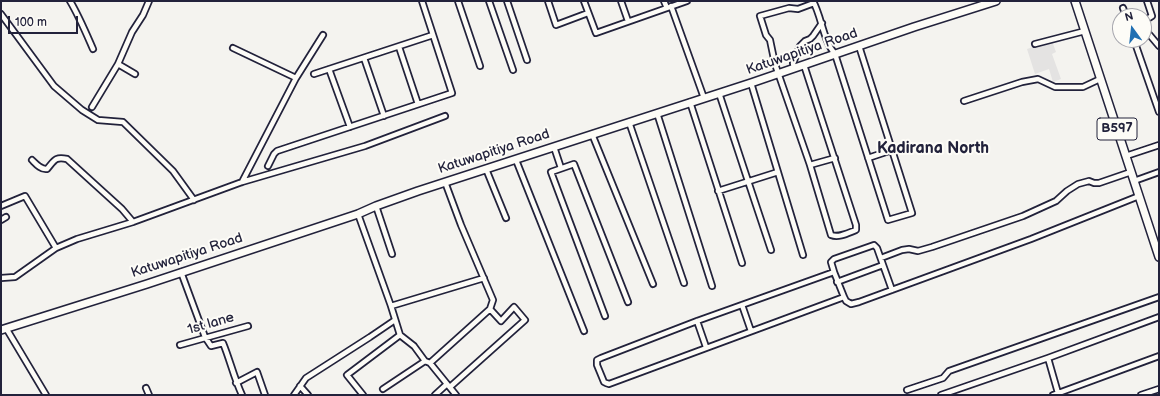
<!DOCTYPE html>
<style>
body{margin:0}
#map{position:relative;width:1160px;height:396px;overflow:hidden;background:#f4f3ef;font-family:"Balsamiq Sans",sans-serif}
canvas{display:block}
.frame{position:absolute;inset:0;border:2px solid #22223b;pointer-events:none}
.north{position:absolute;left:1112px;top:8px;width:40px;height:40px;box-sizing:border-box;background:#fdfcf7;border:1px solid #a5a5ac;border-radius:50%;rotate:345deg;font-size:11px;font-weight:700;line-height:16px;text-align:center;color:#22223b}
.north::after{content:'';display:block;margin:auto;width:14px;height:18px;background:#1f6fb2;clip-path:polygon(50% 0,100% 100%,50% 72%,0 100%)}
.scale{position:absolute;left:8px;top:16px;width:70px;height:18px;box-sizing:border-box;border:2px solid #22223b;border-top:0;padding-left:5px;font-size:12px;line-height:14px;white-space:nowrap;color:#22223b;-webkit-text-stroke:3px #fdfcf7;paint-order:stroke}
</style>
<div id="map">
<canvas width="1160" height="396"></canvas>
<div class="frame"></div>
<div class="north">N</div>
<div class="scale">100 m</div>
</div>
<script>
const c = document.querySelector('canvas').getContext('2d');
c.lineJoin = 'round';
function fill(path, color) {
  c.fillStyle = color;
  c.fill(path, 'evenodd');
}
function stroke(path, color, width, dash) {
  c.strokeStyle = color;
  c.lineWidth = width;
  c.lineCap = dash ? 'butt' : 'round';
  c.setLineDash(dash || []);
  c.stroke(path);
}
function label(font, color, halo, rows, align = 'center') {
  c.font = font + ' "Balsamiq Sans",sans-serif';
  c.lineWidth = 4;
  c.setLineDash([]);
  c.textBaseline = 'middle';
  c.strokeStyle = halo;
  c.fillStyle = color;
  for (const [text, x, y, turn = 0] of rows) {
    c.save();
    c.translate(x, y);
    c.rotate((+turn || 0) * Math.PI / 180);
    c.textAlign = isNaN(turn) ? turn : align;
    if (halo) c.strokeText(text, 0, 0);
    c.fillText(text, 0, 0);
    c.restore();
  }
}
fill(new Path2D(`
 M1052,41l4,11 -4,2 9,25 -8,3 -4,-13 -14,5 -8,-25z`), '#e4e3e2');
const street = new Path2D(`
 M70,1c9,15 16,32 23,48
 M458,1l22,65
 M489,1l24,69
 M507,1l20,59
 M548,1l8,24 32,-12
 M584,1l12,32 91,-32
 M621,1l7,20
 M664,1l3,7
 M813,1c9,17 10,39 22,53l53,166 24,-7 -53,-167
 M671,6l33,92
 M1123,8l3,8
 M1,14l53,72 28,24 16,10 25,2 50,49 21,29
 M1144,21l8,-5 -5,-15
 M1144,22l4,11 11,13
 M1134,40l25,72
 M1035,44l50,-13
 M399,47l19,57
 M233,48l63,30
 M364,58l20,58
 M118,64l17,10
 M804,65l52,160v5c-8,3 -17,8 -25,5l-21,-70 -35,-101 -5,-24 -4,-5 -6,-19 29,-8 9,1 16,-6
 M794,68l-1,-5 7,-17 5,-5 5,-2 3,-3 9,-13
 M329,69l21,58
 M314,74l119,-39
 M751,83l52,172
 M719,93l29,88 23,69
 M964,101l58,-19 16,-3 17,8h28l17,-8
 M690,102l52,161
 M92,107l26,-43 14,-32 11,-17 6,-14
 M657,113l55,173
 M629,122l55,161
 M592,134l61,150
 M554,147l7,21
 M1126,156l33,-11
 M868,158l24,-8
 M32,160c4,4 9,10 15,9 7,-8 8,-13 20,-10l55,50 11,13 109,-40 123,-36 80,-30
 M516,160l68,171
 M810,165l25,-7
 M268,166l6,-12 3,-3 175,-58 -30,-92
 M486,169l20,49
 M1134,181l25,-9
 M242,182l54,-104 27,-43
 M718,191l60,-19
 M1,206l24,-10 31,52
 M376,206l16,48
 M358,214l33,92 9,29 14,11 11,15 5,2 60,-54 3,-9 -32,-75 -16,-43
 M1,220l5,-3
 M881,258l21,-8 7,-1 9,2 14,-4 91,-31 33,-15 11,-10 11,-7 11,-3 5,2h5l32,-11
 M181,272l24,65 6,9 12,-3c7,17 11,35 19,52
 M834,272l-3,-10 3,-3 40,-14 3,3 15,42
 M1,278l14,-1 41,-29 21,-9 56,-17
 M837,282l46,-17
 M844,297l-235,87 -3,-1 -2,-1 -7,-17v-5l4,-2 96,-37 137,-49 10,25 2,4 5,3 8,-2 172,-63 108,-43
 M742,305l9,26
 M391,306l93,-28
 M605,316l-54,-144 23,-8 54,138
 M697,321l9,26
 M6,328l40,67
 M180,345l68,-19
 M1048,358l10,35
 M430,363l26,32
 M236,383l21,-11 8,23
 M300,386l8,9
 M450,387l75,-67 -11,-13 -13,14 -11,-12
 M146,388l3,7
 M383,389l42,-28
 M907,390l36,-12 6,-7 210,-74
 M294,395l12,-17 64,-41 25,-17
 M363,395l-16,-20 53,-40
 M435,395l12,-11
 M941,395l107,-37 111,-41
 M1053,395l106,-39
 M1141,395l18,-6`);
const secondary = new Path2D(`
 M1,330l146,-46 211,-70 18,-8 42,-15 333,-108 163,-56 82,-26`);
const primary = new Path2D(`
 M1075,1l84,256`);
stroke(street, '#22223b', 8);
stroke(secondary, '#22223b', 10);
stroke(primary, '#22223b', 10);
stroke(street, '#fdfcf7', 4.5);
stroke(secondary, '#fdfcf7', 7);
stroke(primary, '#fdfcf7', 7);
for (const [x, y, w] of [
 [1117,129,40]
]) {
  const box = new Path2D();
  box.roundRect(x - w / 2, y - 11, w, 22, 3);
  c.fillStyle = '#fdfcf7';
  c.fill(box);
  stroke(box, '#22223b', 1);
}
label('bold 13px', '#22223b', null, [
 ["B597",1117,129]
]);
label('14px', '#22223b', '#fdfcf7', [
 ["Katuwapitiya Road",802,52,-19],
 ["Katuwapitiya Road",494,152,-18],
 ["Katuwapitiya Road",187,256,-18],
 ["1st lane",211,324,-16]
]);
label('bold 16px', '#22223b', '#fdfcf7', [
 ["Kadirana North",933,149]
]);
</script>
